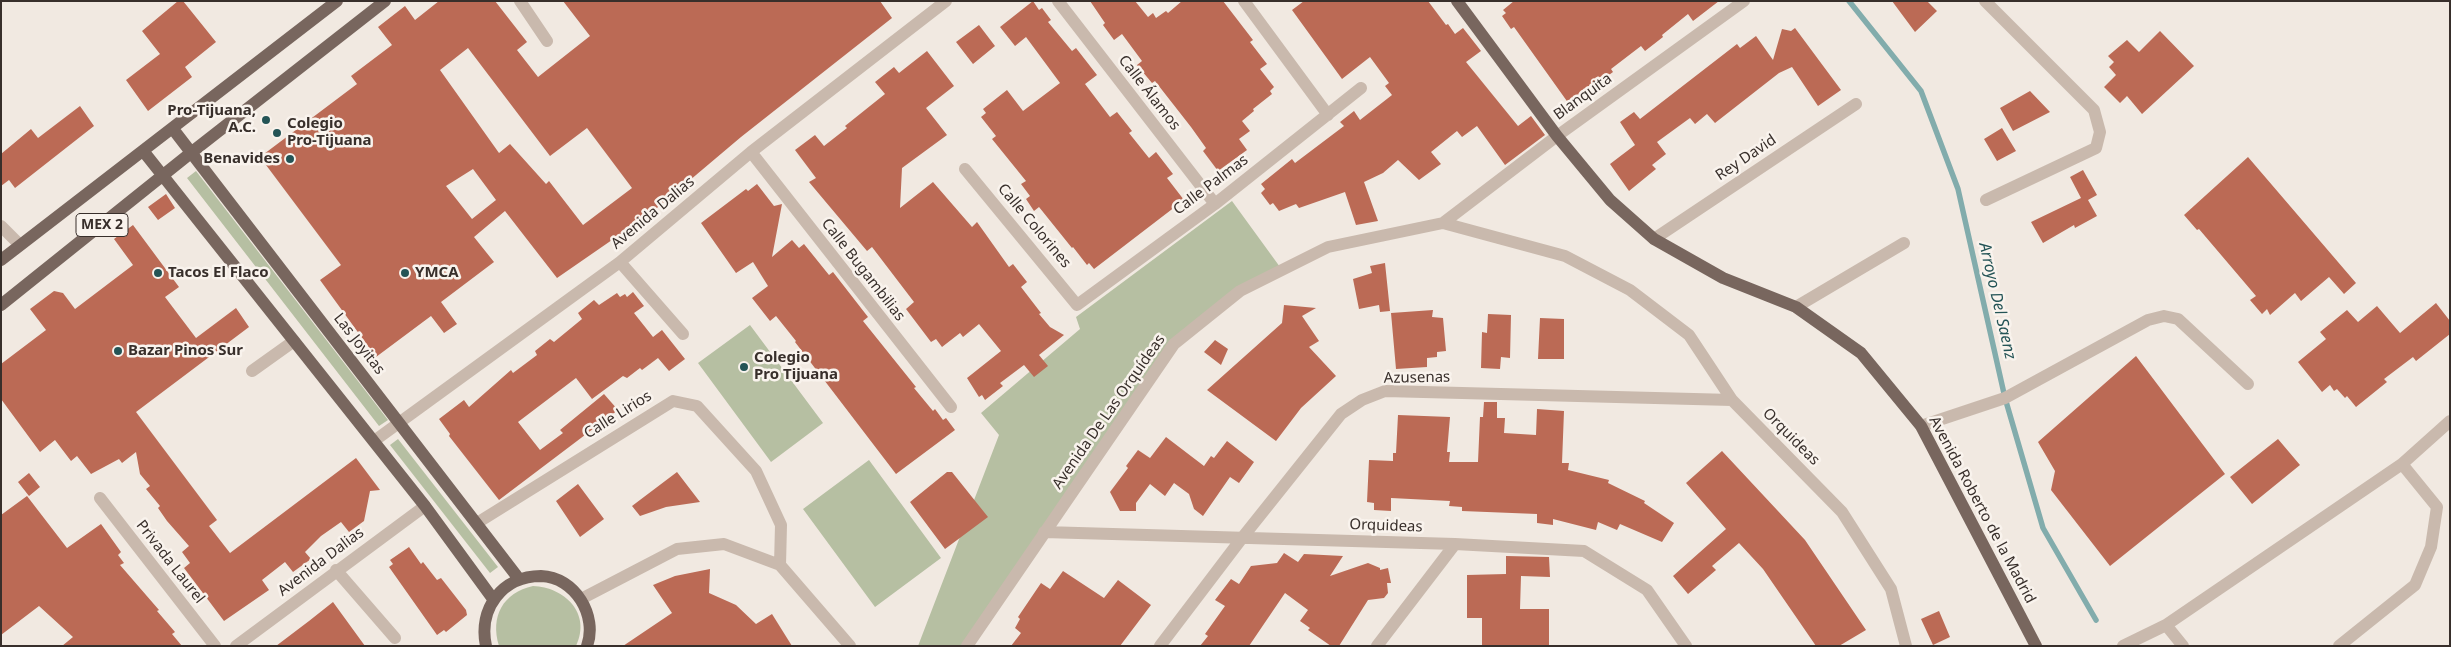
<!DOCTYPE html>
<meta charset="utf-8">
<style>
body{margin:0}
#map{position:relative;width:2451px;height:647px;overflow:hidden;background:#f1e9e1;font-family:"Noto Sans",sans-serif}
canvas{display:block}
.frame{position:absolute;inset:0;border:2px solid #382f2b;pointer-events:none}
</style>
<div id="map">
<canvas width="2451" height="647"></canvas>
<div class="frame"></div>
</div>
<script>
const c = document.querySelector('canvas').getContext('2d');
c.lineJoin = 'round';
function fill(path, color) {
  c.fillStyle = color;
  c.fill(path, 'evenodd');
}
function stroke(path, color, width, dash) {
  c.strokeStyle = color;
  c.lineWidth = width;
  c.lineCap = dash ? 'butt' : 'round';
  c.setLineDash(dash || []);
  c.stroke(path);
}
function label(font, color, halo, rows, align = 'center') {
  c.font = font + ' "Noto Sans",sans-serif';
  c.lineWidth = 5;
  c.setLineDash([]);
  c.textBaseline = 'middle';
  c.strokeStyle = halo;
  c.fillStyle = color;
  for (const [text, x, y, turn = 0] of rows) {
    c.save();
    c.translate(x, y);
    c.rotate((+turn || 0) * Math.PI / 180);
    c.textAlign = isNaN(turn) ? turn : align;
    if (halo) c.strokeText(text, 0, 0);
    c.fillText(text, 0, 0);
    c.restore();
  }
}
fill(new Path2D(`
 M196,171l192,249 -9,6 -192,-248z
 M1232,201l48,66 -102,74 -215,305h-45l81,-211 -18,-22 99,-84 -4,-12z
 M750,325l73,98 -52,39 -73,-99z
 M398,439l100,128 -8,6 -100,-128z
 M869,460l72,98 -66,49 -72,-98z
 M533,586c31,1 59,27 43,60h-77c-9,-30 4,-53 34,-60z`), '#b6bfa2');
stroke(new Path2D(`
 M1849,1l72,90 37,98 47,209 38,130 53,92`), '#82acac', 5.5);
fill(new Path2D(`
 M178,1h5l33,41 -31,25 7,10 -44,34 -22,-31 34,-26 -18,-23z
 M439,1h56l32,41 -10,8 21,27 52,-41 -27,-35h317l12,17 -151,119 -90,76 -94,65 -52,-67 -31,26 20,25 -53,40 16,22 -13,9 -13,-17 -55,41 -56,-77 21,-15 -81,-108 97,-73 -6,-8 41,-31 -14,-18 27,-21 10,14zM468,48l82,108 37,-28 45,60 -49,37 -34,-44 -3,3 -36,-40 -11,9 -59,-83zM473,169l23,31 -24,19 -26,-33z
 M1033,1l6,9 3,-2 9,12 -3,2 24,29 4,-3 21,27 -12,9 25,33 7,-5 15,19 -3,2 20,25 7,-6 17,22 -6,4 17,22 -90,69 -5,-6 -2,2 -14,-18 -1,1 -33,-41 -5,4 -8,-12 4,-3 -9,-12 5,-3 -34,-42 4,-3 -15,-19 5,-4 -3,-4 24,-19 16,21 37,-28 -34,-46 -11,9 -15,-19z
 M1090,1h45l13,16 5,-4 3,5 10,-7 2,2 14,-12h41l30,39 -3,2 17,22 -7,5 14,18 -4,4 2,3 -19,15 1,2 -12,10 8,10 -11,8 8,11 -29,21 -15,-20 3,-3 -15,-21 -36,-46 -3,2 -15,-18 5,-4 -20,-27 -8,6 -11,-15 2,-2z
 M1304,1h124l18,24 2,-1 7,10 8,-6 18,23 -15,11 52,64 13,-10 14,19 -40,30 -28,-39 -15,11 -5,-6 -26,21 10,12 -22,16 -21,-20 -15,13 -19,9 14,39 -22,4 -11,-33 -46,16 -3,-4 -17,7 -6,-8 -3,2 -9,-12 4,-4 -4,-5 31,-25 3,4 49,-37 -4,-4 14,-11 6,9 32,-25 -7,-9 4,-3 -19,-26 -28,22 -50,-69z
 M1514,1h205l-26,20 -5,-7 -26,21 1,2 -18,14 -4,-5 -30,23 2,3 -44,32 -55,-77 -3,2 -9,-13 4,-3 -3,-3z
 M1892,1h35l10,10 -22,21z
 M979,25l16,21 -22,18 -17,-22z
 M1795,28l46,62 -23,16 -26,-39 -13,6 -64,50 -8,-9 -12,10 -5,-6 -33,24 9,12 -14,11 4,4 -27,22 -19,-27 25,-19 -15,-23 14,-10 6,7 97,-75 3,4 16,-12 17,24 9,-31 9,2z
 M2160,31l34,35 -52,48 -15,-18 -7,7 -16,-16 12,-12 -7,-8 5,-5 -6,-6 19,-16 12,12z
 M927,51l27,35 -28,22 21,27 -45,33 -2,40 33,-26 39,45 5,-5 32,45 4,-3 14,18 -6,5 20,26 -2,1 11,13 14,8 -25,20 9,11 -14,11 -10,-12 -24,18 3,3 -18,14 -3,-5 -3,2 -12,-19 34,-27 -22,-27 -16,13 -3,-4 -18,14 -6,-8 -5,3 -25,-33 8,-7 -42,-55 -5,4 -58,-69 7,-4 -21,-28 20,-15 9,11 23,-18 -2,-2 40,-32 -10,-12 19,-15 5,6z
 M2030,91l20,21 -37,19 -13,-23z
 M80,106l14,20 -79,62 -6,-8 -8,6v-32l30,-25 7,9z
 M2002,128l14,23 -19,10 -13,-22z
 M2248,157l108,126 -12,11 -15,-17 -28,24 -6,-8 -25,22 -3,-6 -5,5 -12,-14 6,-4 -57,-67 -2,1 -13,-15z
 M2083,170l14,25 -9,5 9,16 -22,12 -1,-3 -31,18 -12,-21 50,-24 -11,-21z
 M757,184l17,22 8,-2 -10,53 20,-17 7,8 5,-4 25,31 4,-3 35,45 -5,4 53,66 -2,1 19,23 2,-2 8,11 3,-2 9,12 -59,44 -101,-132 1,-1 -20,-25 -6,5 -18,-23 16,-12 -15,-24 -17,11 -35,-50 45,-34 2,2z
 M166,194l9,14 -17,12 -10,-13z
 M133,225l46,62 -14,10 31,41 40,-30 13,19 -113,85 81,108 -8,6 21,27 126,-95 24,32 -10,1 -6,30 -15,11 -8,-10 -20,14 -16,16 6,7 -18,13 -8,-10 -23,18 7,10 -45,31 -40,-53 6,-5 -8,-11 7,-6 -22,-25 -9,-13 2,-2 -14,-17 4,-3 -10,-12 -4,-22 -14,11 -3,-4 -28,15 -14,-18 -6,5 -16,-21 -15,12 -39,-53v-35l45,-34 -16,-21 24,-18 9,2 12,16 58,-44 -19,-26z
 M1385,263l5,48 -10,1 -1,-7 -20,4 -6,-30 19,-6 -2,-7z
 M633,292l11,14 -10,7 19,24 9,-7 23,29 -16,12 -11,-13 -16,12 -2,-2 -13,10 -4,-2 -31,23 -16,-21 -58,44 22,28 23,-17 -3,-3 44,-36 14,16 -119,90 -50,-64 1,-2 -11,-15 25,-19 5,7 42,-37 2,3 24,-18 -2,-4 15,-12 4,3 28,-23 -4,-6 16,-13 5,5 18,-12 3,4 5,-3 2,3z
 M2436,303l14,18v13l-34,27 -3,-4 -29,22 3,3 -31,25 -9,-11 -2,2 -8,-9 -3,2 -4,-6 -8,7 -24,-30 28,-23 -6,-7 27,-22 11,12 19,-16 23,27z
 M1284,305l32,3 -14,8 17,25 -10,6 27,29 -35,32 -25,33 -69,-51 75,-67z
 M1433,310l-1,7 11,1 3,33 -9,1v5l-10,1v9l-31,2 -5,-56z
 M1488,314l23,1 -1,43 -9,-1 -1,12 -19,-1 1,-36 5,1z
 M1540,318l24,1v40h-26z
 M1215,340l13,9 -7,16 -17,-13z
 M2136,356l89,118 -115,92 -59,-76 4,-19 -17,-29z
 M1484,402h13v16h8l-1,15 32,2 1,-26 27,2 -2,52h7l-1,7 41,10 -1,3 37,18 -1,2 30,20 -12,19 -42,-18 -3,6 -19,-8 -2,8 -43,-11v6l-16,-2v-9l-75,-3v-4l-13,-1 1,-5 -59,-3v13l-17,-1v-7l-7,-1 2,-42 24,1v-8h3l2,-38 52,2 -3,35h3l-1,10h29l2,-45h3z
 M1166,437l38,29 7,-10 3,2 13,-17 27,21 -15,21 -9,-6 -27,39 -9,-7 -5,-15 -15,-11 -9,13 -15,-12 -14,19v8h-16l-10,-19 18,-24 -2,-2 12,-16 12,8z
 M2278,439l22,26 -48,39 -22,-27z
 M1722,451l83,89 61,90 -27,16h-23l-53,-77 -24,-26 -27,23 4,4 -28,24 -15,-18 53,-47 -40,-46z
 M677,472l23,30 -34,5 -26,9 -8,-10z
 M947,472h5l36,45 -43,32 -35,-47z
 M29,473l11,14 -11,9 -11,-14z
 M578,484l26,35 -24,18 -24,-36z
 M27,496l40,52 34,-24 20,28 -3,3 6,8 -4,2 39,45 -2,1 18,21 -3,2 10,12h-120l11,-9 -34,-31 -38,29v-120z
 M409,547l12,17 2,-2 14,18 4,-2 25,32 1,5 -21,17 -2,-2 -7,5 -48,-68 4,-3 -3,-4z
 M1284,553l14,9 6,-8 39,2 -13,20 38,-13 12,5v2l8,-2 3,15h-4l1,10 -4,5 -16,2 -29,46h-8l-23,-16 2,-2 -10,-7 8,-11 -23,-17 -36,53h-49l8,-10 -3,-2 20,-28 -10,-6 16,-21 8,5 12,-18 26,-3z
 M1506,556l43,1 1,20 -29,-1 -1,33h29v37h-67v-28h-15v-43l39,-1z
 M710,569l-1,24 27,12 20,19 16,-10 20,32h-169l49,-33 -19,-28 22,-9z
 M1063,571l41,27 14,-18 33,25 -31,41h-109l10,-13 -6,-5 5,-9 -2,-2 23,-34 9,6z
 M333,602l32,44h-89l33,-25z
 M1939,611l11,26 -17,8 -12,-26z`), '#bb6a55');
stroke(new Path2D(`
 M520,1l27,40
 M1058,1l157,203
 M1244,1l84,114
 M1985,1l109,109 6,22 -4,16 -110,52
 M751,152l200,255
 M965,169l112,136 138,-101 146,-116
 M1443,223l122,33 65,34 59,45 43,65 110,112 49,77 15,57
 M1,226l19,19
 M1654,239l202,-135
 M620,262l63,72
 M1796,307l108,-64
 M252,371l42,-30
 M1921,426l84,-28 143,-78 16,-4 14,3 70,65
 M374,441l246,-179 131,-110 195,-151
 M100,498l115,148
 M477,523l196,-122 24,5 59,65 25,54 -1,40
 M1044,532l411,12 129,7 63,39 39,56
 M336,570l59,68
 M581,599l96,-50 47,-5 56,21 70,81
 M2166,625l236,-161 48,-43
 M236,646l189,-140
 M967,646l207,-302 66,-53 88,-44 115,-24 114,-87 187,-135
 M1160,646l82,-108 99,-124 21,-14 23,-9 347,9
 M1377,646l78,-102
 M2123,646l43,-21 17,21
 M2339,646l76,-61 16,-38 6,-40 -35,-43`), '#c9b9ad', 12);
stroke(new Path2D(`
 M1457,1l100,135 53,64 44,39 69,39 73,29 65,46 60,73 115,220
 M173,129l346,450
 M144,152l281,354 68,93
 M1,260l336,-259
 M1,305l191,-153 193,-151
 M486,646c-8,-37 16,-70 55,-70 34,1 57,40 46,70`), '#78665e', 12);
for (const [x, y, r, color] of [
 [266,120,5,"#245456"],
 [277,133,5,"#245456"],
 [290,159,5,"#245456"],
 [158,273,5,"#245456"],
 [405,273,5,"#245456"],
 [118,351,5,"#245456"],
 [744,367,5,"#245456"]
]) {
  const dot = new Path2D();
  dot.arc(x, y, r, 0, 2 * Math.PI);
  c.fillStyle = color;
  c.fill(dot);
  stroke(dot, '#f9f3ed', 2);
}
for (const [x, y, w] of [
 [102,225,52]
]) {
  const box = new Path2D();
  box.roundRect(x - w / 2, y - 11.5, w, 23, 4);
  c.fillStyle = '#f9f3ed';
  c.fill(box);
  stroke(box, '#382f2b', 1);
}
label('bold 14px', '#382f2b', null, [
 ["MEX 2",102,225]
]);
label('15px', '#382f2b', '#f9f3ed', [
 ["Calle Álamos",1149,93,52],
 ["Blanquita",1583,97,-36],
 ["Rey David",1746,158,-34],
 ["Calle Palmas",1211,185,-37],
 ["Avenida Dalias",653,213,-40],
 ["Calle Colorines",1034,226,50],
 ["Calle Bugambilias",863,270,52],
 ["Las Joyitas",359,344,52],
 ["Azusenas",1417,378,-1],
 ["Avenida De Las Orquídeas",1109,412,-55],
 ["Calle Lirios",618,415,-32],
 ["Orquideas",1791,437,45],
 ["Avenida Roberto de la Madrid",1982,510,62],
 ["Orquideas",1386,526,2],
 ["Privada Laurel",170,562,52],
 ["Avenida Dalias",321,562,-37]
]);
label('bold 15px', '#382f2b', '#f9f3ed', [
 ["Pro-Tijuana,",256,111,"right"],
 ["A.C.",256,128,"right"],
 ["Colegio",287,124],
 ["Pro-Tijuana",287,141],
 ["Benavides",280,159,"right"],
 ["Tacos El Flaco",168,273],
 ["YMCA",415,273],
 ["Bazar Pinos Sur",128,351],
 ["Colegio",754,358],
 ["Pro Tijuana",754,375]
], 'left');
label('italic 16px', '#245456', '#f9f3ed', [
 ["Arroyo Del Saenz",1997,301,77]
]);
</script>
